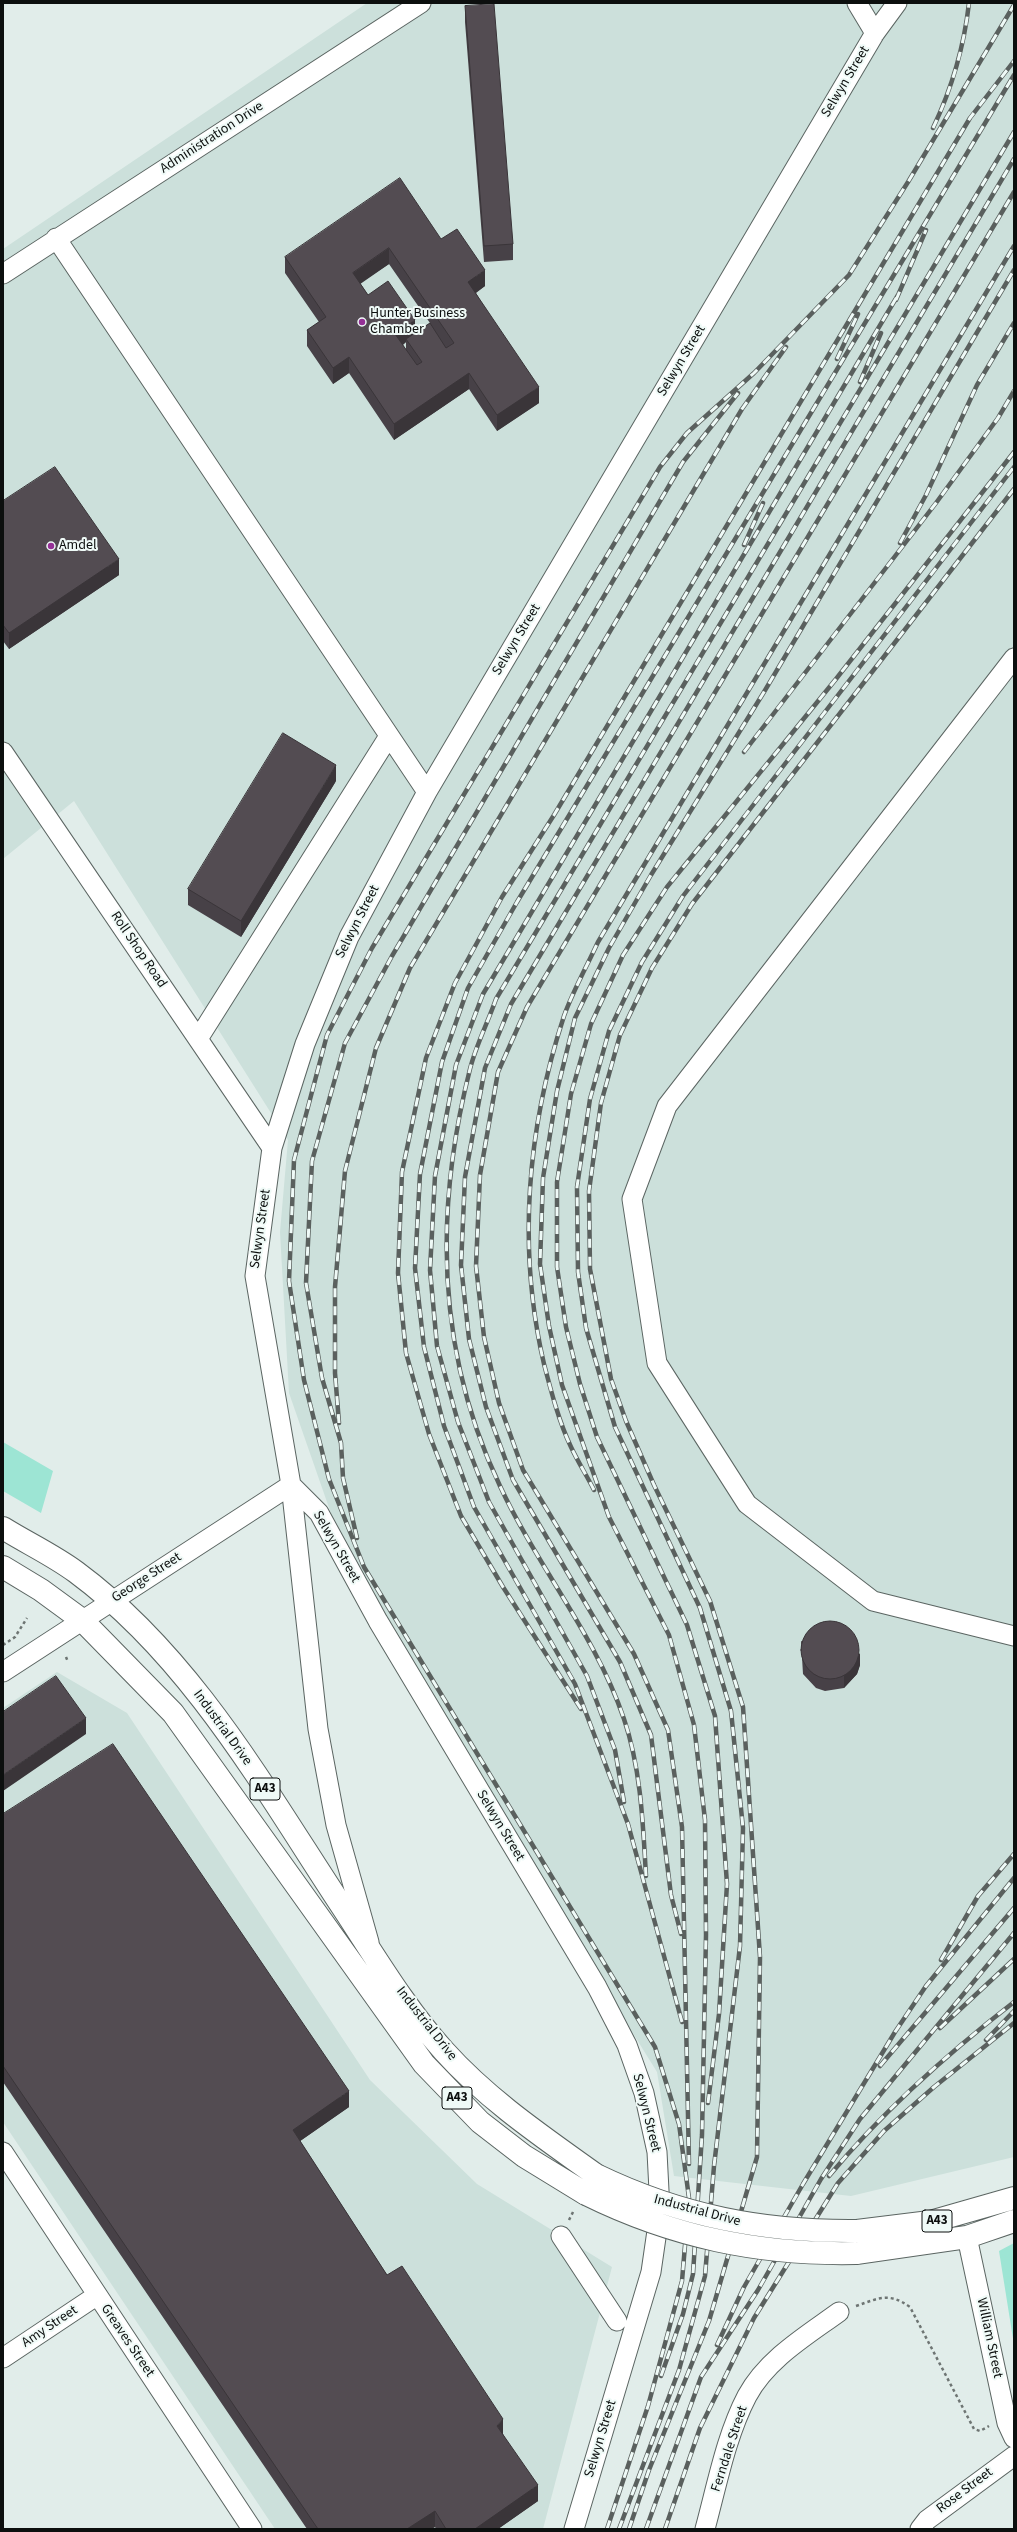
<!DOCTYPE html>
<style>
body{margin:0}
#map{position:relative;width:1017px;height:2532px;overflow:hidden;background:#e1edea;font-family:"Source Sans 3",sans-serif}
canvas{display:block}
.frame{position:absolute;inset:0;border:4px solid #0c0f0e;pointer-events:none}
</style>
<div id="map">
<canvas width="1017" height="2532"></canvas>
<div class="frame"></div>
</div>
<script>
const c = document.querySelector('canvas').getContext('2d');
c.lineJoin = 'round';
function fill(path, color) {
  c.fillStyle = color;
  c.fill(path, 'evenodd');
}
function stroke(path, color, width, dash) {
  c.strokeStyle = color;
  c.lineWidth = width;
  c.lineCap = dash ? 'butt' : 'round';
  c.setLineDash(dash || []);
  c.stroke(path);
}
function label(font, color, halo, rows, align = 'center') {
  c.font = font + ' "Source Sans 3",sans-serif';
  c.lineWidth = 4;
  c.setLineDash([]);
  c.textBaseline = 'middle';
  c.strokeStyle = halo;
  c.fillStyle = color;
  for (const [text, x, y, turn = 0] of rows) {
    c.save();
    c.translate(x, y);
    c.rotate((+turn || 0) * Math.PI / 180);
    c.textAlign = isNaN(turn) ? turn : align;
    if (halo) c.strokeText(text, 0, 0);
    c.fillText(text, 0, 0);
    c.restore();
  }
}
fill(new Path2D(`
 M367,3h647v2154l-163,39 -177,-20 -17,-104 -171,-276 -143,-248 -54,-155 -9,-161 8,-92 -214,-339 -71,58v-610z
 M57,1672l70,41 243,367 107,104 135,83 -69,262h-268l-272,-407v-414z`), '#cce0db');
fill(new Path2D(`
 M3,1442l50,29 -12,42 -38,-22z
 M1014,2243v102l-15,-94z`), '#9de5d4');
const minor = new Path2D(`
 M857,3l18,30
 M56,238l371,554
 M3,274l418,-271
 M1014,658l-347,448 -35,93 25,164 90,141 126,97 141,35
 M3,752l269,396
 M198,1039l191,-303
 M291,1485l28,28 59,108 219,366 30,58 17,48 13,59 3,58 -9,62 -77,257
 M3,1672l288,-187
 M369,1942l-33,-117 -18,-96 -27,-244 -36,-209 17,-128 33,-104 44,-107 78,-145 448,-759 22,-30
 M3,2152l249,377
 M561,2236l56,85
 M967,2237l40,186 7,15
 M3,2358l93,-62
 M705,2529c12,-44 21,-93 42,-133 20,-37 59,-60 92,-84
 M920,2529l7,-9 87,-64`);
const highway = new Path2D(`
 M3,1528c24,15 50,27 73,44 115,85 188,216 265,333 33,50 64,103 103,146 44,49 99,86 152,124
 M3,1567l38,23 41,30 91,93 251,351 56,58 44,34 62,38
 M857,2231l73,-9 84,-24
 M856,2253l111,-16 47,-16`);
stroke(minor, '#5b6562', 21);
stroke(highway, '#5b6562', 24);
stroke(new Path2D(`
 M3,1645l12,-8 12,-19
 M66,1657l2,5
 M569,2220l5,-10
 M856,2306c23,-8 33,-14 54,1l64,122 6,2 9,-5`), '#6e7573', 2.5, [3, 3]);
stroke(minor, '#fff', 19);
stroke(highway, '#fff', 22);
const rail = new Path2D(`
 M933,128c19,-40 31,-81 36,-125
 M896,300l30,-70
 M837,359l21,-45
 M860,382l21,-49
 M900,543l26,-48 51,-110 37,-62
 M744,545l19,-42
 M744,752l192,-249 62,-85 16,-27
 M339,1423l-4,-50v-86l10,-116 31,-123 34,-80 332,-559 44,-62
 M594,1490c-7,-14 -16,-28 -23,-43 -12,-25 -20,-56 -27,-83 -27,-116 -17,-235 20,-348 9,-25 23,-50 34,-74l416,-696
 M357,1538l-14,-60 -2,-35 -19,-65 -16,-95 6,-122 33,-118 47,-87 291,-494 55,-69
 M581,1709l-78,-122 -42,-71 -32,-82 -23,-81 -8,-80 4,-101 24,-114 29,-75 47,-86 52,-82 416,-697 44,-57
 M624,1802l-9,-52 -28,-74 -98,-174 -31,-80 -21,-76 -7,-76 5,-94 21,-111 27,-71 415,-699
 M646,1876c-3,-52 -5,-107 -22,-157 -28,-83 -87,-153 -124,-233 -64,-134 -66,-275 -30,-417 6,-24 18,-47 26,-70l518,-867
 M681,1934l-10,-39 -20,-160 -31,-73 -107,-182 -27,-73 -17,-68 -8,-74 4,-88 20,-109 26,-64 503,-845
 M941,1960l37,-64 36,-42
 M682,2022l-54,-198 -53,-140 -101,-177 -30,-81 -20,-79 -9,-79 5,-94 22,-112 26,-74 49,-86 497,-827
 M940,2028l74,-69
 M986,2040l28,-29
 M880,2066l134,-158
 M708,2103l11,-89 8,-130 -12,-168 -28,-91 -90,-188 -17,-53 -14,-57 -9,-60v-85l14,-88 20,-70 32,-69 44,-68 169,-208 178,-227
 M689,2164l-7,-337 -14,-97 -34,-76 -111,-184 -24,-67 -15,-66 -8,-71 4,-91 18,-103 29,-65 487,-815
 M829,2176c55,-66 118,-122 185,-174
 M717,2345l27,-58 59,-103 92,-152 31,-46 88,-108
 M661,2376l22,-62 10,-40 9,-139 4,-200 -1,-115 -11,-95 -25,-90 -60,-118 -47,-132 -13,-59 -9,-62 3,-86 14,-87 18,-73 34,-70 42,-73 113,-183 250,-422
 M607,2529l41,-123 34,-125 7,-83 -10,-74 -24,-77 -291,-480 -35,-88 -25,-99 -15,-99 5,-121 33,-125 45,-87 288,-481 27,-34 67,-60 95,-98 59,-93 106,-177
 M619,2529l60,-159 26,-94 9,-110 26,-220 3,-118 -12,-117 -31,-103 -85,-181 -29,-99 -8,-56 -1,-85 13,-88 19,-68 33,-69 41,-66 331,-429
 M629,2529l20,-59 60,-149 48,-164 3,-200 -17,-250 -33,-106 -56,-116 -28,-64 -15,-42 -21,-110 -1,-78 12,-88 19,-68 32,-67 40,-64 322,-415
 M646,2529l55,-152 57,-87 63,-111 39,-60 154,-186
 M665,2529l35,-101 54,-110 84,-135 46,-52 50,-44 80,-64`);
stroke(rail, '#5a605e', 4.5);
stroke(rail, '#effaf7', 3, [9]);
const highwayBridge = new Path2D(`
 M596,2175c85,41 167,57 261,56
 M586,2194c87,43 173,61 270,59`);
stroke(highwayBridge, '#5b6562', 24, []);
stroke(highwayBridge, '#fff', 22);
fill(new Path2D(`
 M465,6l48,238v16l-29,2 -19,-240z
 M441,239l44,47 -9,7 63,110 -42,28 -28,-42 -75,51 -45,-67 -16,11 -26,-38v-16l12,-8 -34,-49v-16zM389,264l41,59 -15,10 -47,-38 -8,-12zM406,342v8l-3,-5z
 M3,501l116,74 -110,74 -6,-8z
 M336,781l-95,156 -53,-32v-16z
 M801,1641l59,24 -3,9 -13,14 -19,3 -9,-3 -13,-14z
 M3,1814l346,293 -49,34 87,134 116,159 35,67 -40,28h-62l-1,-2 -4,2h-124l-304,-447z`), '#474147');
fill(new Path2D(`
 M389,248v16l-36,25v-16z
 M485,270v16l-17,12v-16z
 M415,320v16l-9,3v3l-11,8v-16z
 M349,357v16l-16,11v-16z
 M469,373v16l-75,51v-16z
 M539,387v16l-42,28v-16z
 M119,559v16l-110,74v-16z
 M336,765v16l-95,156v-16z
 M860,1653v12l-3,9 -13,14v-12z
 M86,1718v16l-83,57v-16z
 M349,2091v16l-56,39v-16z
 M503,2419v16l-6,-9z
 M538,2485v16l-40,28h-23z
 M435,2511v16l-4,2h-24z`), '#3a3539');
const building = new Path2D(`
 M494,4l19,240 -29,2 -19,-240z
 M400,178l41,61 16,-10 28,41 -17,12 71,105 -42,28 -28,-42 -75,51 -45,-67 -16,11 -26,-38 19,-13 -41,-60zM389,248l65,95 -8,5 -16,-25 -24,16 16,23 -5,3 -22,-31 20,-14 -27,-39 -20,14 -15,-22z
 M55,467l64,92 -110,74 -6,-8v-124z
 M283,733l53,32 -95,156 -53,-32z
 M801 1650a29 29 0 1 1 58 0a29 29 0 1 1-58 0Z
 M56,1676l30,42 -83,57v-63z
 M113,1744l236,347 -56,39 94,145 15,-9 101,153 -6,7 41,59 -63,44h-29l-11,-18 -28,18h-89l-315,-463v-252z`);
fill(building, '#534c52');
stroke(building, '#3a3539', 1);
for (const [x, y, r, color] of [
 [362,322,4,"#953096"],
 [51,546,4,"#953096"]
]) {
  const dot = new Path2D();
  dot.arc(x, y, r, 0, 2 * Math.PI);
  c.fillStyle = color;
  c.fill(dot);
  stroke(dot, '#effaf7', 1.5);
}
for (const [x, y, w] of [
 [265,1789,30],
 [457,2098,30],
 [937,2221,30]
]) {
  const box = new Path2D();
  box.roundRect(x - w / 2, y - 11, w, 22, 3);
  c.fillStyle = '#effaf7';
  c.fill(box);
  stroke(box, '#0c0f0e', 1);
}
label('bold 13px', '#0c0f0e', null, [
 ["A43",265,1789],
 ["A43",457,2098],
 ["A43",937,2221]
]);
label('14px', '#0c0f0e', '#effaf7', [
 ["Selwyn Street",846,82,-59],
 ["Administration Drive",212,138,-33],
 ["Selwyn Street",682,361,-59],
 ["Selwyn Street",517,640,-59],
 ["Selwyn Street",358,922,-63],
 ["Roll Shop Road",138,950,56],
 ["Selwyn Street",261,1229,-82],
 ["Selwyn Street",336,1547,60],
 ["George Street",147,1578,-33],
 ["Industrial Drive",222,1728,54],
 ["Selwyn Street",500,1826,59],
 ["Industrial Drive",426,2024,52],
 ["Selwyn Street",646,2113,76],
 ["Industrial Drive",697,2211,15],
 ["Amy Street",50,2327,-34],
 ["William Street",989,2338,78],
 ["Greaves Street",127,2341,56],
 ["Selwyn Street",601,2439,-73],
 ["Ferndale Street",730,2449,-72],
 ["Rose Street",965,2491,-37]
]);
label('14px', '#0c0f0e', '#effaf7', [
 ["Hunter Business",370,314],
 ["Chamber",370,330],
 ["Amdel",59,546]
], 'left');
</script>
